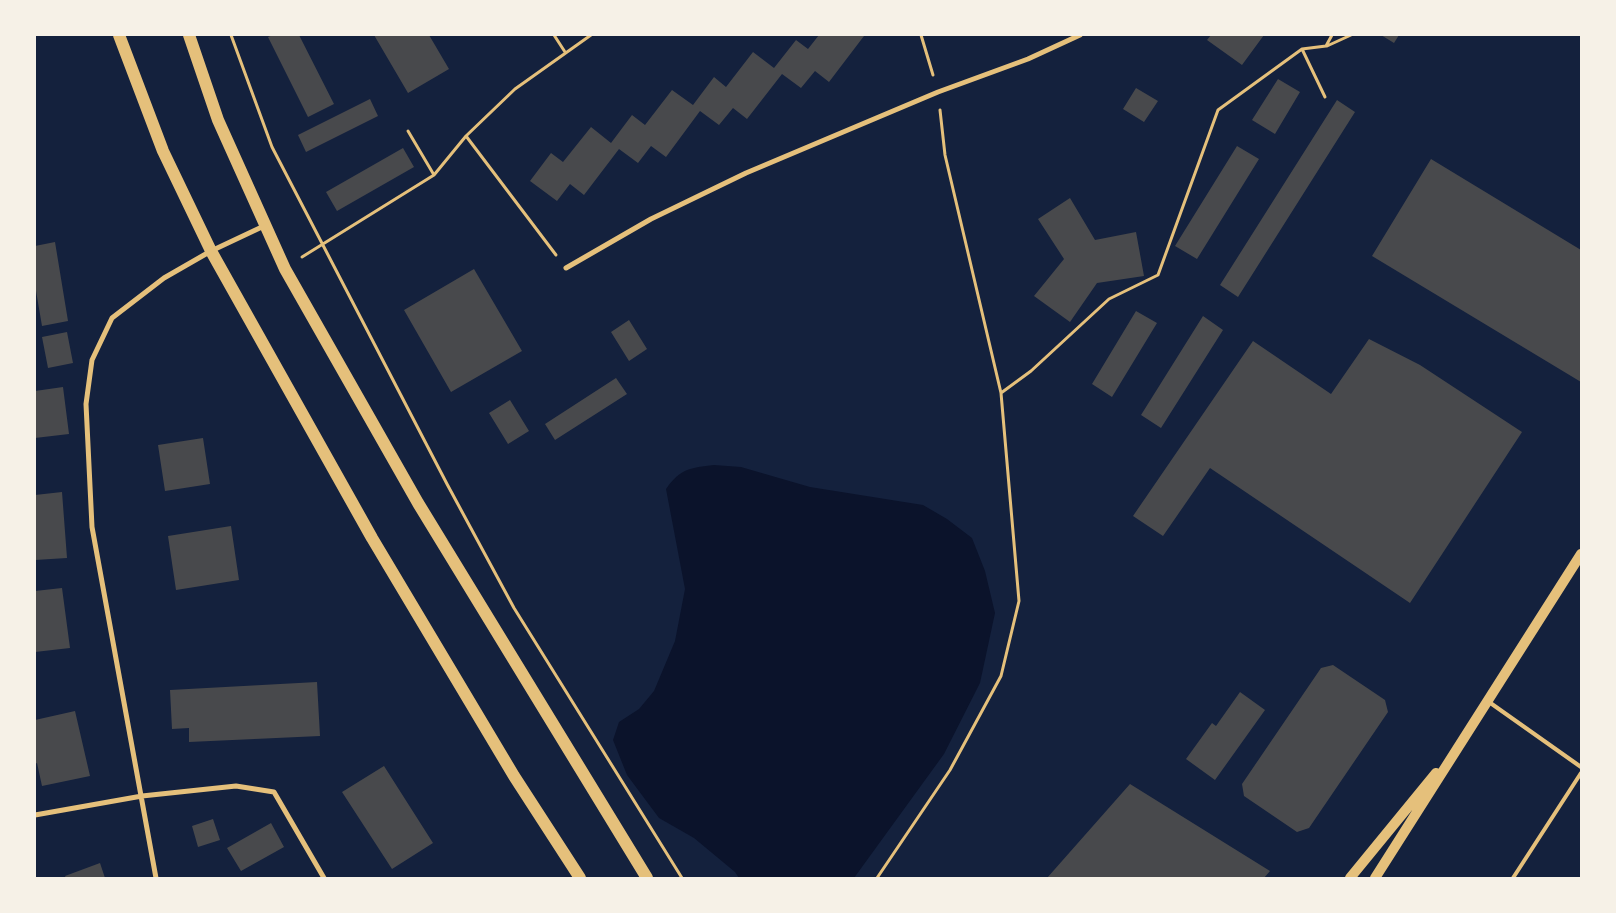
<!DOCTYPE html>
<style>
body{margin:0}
#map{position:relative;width:1616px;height:913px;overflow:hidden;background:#14213d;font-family:Jost,sans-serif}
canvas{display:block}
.frame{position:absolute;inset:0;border:36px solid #f6f1e7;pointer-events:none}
</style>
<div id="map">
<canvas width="1616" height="913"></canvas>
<div class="frame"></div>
</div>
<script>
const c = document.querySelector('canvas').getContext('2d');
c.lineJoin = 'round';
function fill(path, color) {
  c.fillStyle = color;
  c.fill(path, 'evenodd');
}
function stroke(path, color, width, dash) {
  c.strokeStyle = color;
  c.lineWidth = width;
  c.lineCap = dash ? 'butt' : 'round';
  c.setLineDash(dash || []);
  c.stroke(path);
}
fill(new Path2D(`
 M714,465l27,2 69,20 113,18 24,14 25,19 13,33 10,42 -15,70 -36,71 -90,124h-115l-4,-6 -41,-34 -35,-20 -32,-43 -14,-35 6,-18 20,-13 15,-18 21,-50 10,-52 -19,-100c15,-21 24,-21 48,-24z`), '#0b132b');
fill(new Path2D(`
 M273,35h26l35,69 -26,13 -40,-80z
 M374,35h55l20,34 -41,24z
 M819,35l45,1 -35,46 -14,-11 -14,17 -19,-14 -35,45 -14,-11 -14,17 -19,-14 -34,46 -15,-11 -13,17 -19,-14 -35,46 -14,-11 -13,17 -27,-20 21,-28 12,9 28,-35 20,16 21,-28 13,10 27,-35 21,15 21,-28 12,10 27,-35 21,16 22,-28 12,9z
 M1211,35h53l-22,30 -35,-25z
 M1381,35h18l-5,8z
 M1278,79l22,13 -25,42 -23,-14z
 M1136,88l22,13 -14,21 -21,-13z
 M370,99l8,17 -72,36 -8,-17z
 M1337,100l18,12 -117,185 -18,-12z
 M1237,146l22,13 -62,100 -22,-13z
 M403,148l11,19 -77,44 -11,-19z
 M1431,159l150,91v132l-209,-126z
 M1070,198l25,42 41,-8 8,44 -47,7 -27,39 -36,-26 30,-37 -26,-40z
 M55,242l13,79 -26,5 -7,-41v-39z
 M474,269l48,82 -71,41 -47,-82z
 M1136,311l21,12 -45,74 -20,-13z
 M1203,316l20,14 -62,98 -20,-13z
 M629,320l18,29 -18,12 -18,-29z
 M67,332l6,31 -25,5 -6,-31z
 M1369,339l51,26 102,67 -112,171 -200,-135 -47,68 -30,-20 120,-175 78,53z
 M616,378l11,16 -72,46 -10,-16z
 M63,387l6,47 -34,4v-47z
 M510,400l19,31 -21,13 -19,-31z
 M203,438l7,46 -45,7 -7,-46z
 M62,492l5,66 -32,2v-65z
 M231,526l8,54 -63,10 -8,-54z
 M62,588l8,60 -35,4v-61z
 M1333,665l52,35 3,12 -79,116 -12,4 -53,-36 -2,-12 79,-116z
 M317,682l3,54 -131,6v-14l-17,1 -2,-39z
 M1240,692l25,18 -50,70 -29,-21 26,-36 4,3z
 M75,711l15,65 -48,10 -5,-23 -2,1v-44z
 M384,766l49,77 -41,26 -50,-77z
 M1130,784l140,87 -6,7h-217z
 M213,819l7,21 -22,7 -6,-21z
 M271,823l13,24 -43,24 -14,-23z
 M100,863l5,15h-39l-1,-2z`), '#48494c');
stroke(new Path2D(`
 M231,35l41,112 175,337 67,124 168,270
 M554,35l11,17
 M921,35l12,40
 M1327,46l24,-11
 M1302,49l23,48
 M408,131l26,44
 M466,136l90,119
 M302,257l132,-82 32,-39 49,-47 76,-54
 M1001,393l30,-22 78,-72 49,-24 60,-165 84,-61 24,-3 6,-11
 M877,878l73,-108 51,-94 18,-75 -18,-208 -56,-238 -5,-45`), '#e5c07b', 3);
stroke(new Path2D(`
 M1489,702l92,65
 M1513,878l68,-105`), '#e5c07b', 4);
stroke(new Path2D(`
 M566,268l85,-49 95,-46 192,-81 90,-33 52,-24
 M35,815l107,-19 94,-10 38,6 50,86
 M156,878l-64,-351 -6,-123 6,-44 20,-42 52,-40 47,-27 53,-25`), '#e5c07b', 5);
stroke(new Path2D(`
 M1350,878l86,-105
 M1375,878l206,-324`), '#e5c07b', 10);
stroke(new Path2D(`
 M119,35l44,116 48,100 161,287 142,238 66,102
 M189,35l29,85 67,149 133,234 229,375`), '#e5c07b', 12);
</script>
